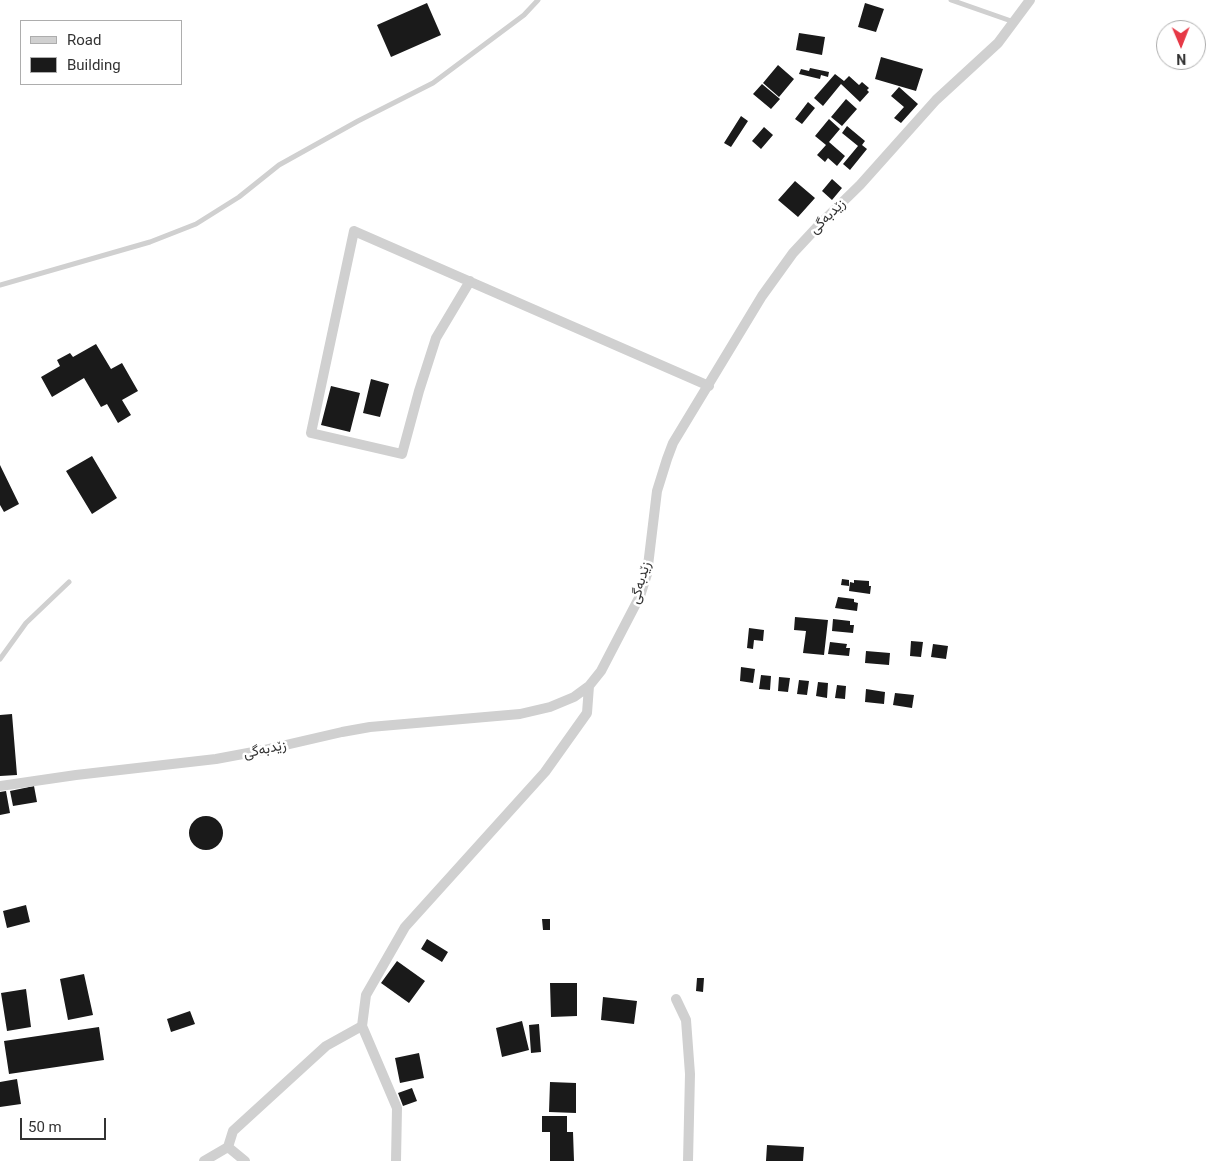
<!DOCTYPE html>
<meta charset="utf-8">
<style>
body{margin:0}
#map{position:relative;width:1226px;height:1161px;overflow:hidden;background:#fff;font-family:Roboto,sans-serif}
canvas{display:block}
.legend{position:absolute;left:20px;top:20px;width:162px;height:65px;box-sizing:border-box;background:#fff;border:1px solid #adadad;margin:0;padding:6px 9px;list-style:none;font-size:15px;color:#333}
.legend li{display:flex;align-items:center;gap:10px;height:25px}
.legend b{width:25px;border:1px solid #adadad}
.north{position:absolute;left:1156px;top:20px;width:50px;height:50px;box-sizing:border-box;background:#fff;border:1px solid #adadad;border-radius:50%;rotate:179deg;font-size:14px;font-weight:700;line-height:20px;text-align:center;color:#333}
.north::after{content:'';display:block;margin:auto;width:18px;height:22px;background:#e63946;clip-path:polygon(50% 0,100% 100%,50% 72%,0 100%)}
.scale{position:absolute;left:20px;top:1118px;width:86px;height:22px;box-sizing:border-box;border:2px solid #333;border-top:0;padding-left:6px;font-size:15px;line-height:18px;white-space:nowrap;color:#333;-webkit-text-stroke:4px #fff;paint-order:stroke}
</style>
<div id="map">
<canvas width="1226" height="1161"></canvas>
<ul class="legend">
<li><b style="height:6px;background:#d0d0d0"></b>Road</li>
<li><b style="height:14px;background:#1a1a1a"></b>Building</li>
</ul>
<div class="north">N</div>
<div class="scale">50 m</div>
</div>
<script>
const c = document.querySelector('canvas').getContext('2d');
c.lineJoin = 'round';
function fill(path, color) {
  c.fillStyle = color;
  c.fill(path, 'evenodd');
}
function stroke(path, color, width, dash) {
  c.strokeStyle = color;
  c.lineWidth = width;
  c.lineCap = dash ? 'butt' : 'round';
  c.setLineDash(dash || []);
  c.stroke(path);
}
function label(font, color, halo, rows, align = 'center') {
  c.font = font + ' Roboto,Vazirmatn,sans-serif';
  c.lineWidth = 5;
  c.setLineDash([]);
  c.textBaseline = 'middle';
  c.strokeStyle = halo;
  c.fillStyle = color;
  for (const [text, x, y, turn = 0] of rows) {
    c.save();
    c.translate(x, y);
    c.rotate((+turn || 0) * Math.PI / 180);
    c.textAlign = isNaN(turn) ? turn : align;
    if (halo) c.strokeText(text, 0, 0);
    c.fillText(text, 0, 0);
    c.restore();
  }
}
fill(new Path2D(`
 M427,3l14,32 -50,22 -14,-32z
 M865,3l19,6 -8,23 -18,-5z
 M799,33l26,4 -3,18 -26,-5z
 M881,57l42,12 -7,22 -41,-12z
 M778,65l16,14 -15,18 -16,-14z
 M810,68l19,4 -1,5 -7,-2 -1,4 -21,-5 2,-5 8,2z
 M835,74l9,7 5,-5 10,9 3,-3 7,6 -2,2 2,2 -9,10 -19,-18 -18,22 -9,-8z
 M762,84l18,15 -9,10 -18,-15z
 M899,87l19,17 -17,19 -7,-5 10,-11 -13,-11z
 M846,99l11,10 -15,17 -11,-9z
 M808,102l7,6 -13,16 -7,-5z
 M741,116l7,5 -17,26 -7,-4z
 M829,119l11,10 -11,13 16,14 -8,10 -9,-8 -3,4 -8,-7 9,-10 -11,-9z
 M847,126l18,15 -3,4 5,4 -17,21 -7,-6 15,-18 -16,-13z
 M764,127l9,8 -12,14 -9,-8z
 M832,179l10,9 -10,12 -10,-9z
 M795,181l20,17 -17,19 -20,-17z
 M96,344l15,25 11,-6 16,28 -16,9 9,15 -13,8 -11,-19 -6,3 -17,-29 -32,19 -11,-20 19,-11 -3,-6 13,-7 3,4z
 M371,379l18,5 -9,33 -17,-4z
 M331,386l29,7 -10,39 -29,-7z
 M92,456l25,42 -25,16 -26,-43z
 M0,465l19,39 -15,8 -4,-7z
 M842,579l7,1v6l-8,-1z
 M854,580l15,1v5h2l-1,8 -21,-3 1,-9 4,1z
 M838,597l16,2v3l4,1 -1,8 -22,-3z
 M795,617l33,3 -4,35 -21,-2 3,-22 -12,-1z
 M833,619l17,2v4h4l-1,8 -21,-2z
 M749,628l15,2 -1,11 -9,-1 -1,9 -6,-1z
 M911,641l12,1 -2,15 -11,-1z
 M830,642l17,2 -1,4h4l-1,8 -21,-2z
 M933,644l15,2 -2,13 -15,-2z
 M866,651l24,2 -1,12 -24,-2z
 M741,667l14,2 -2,14 -13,-2z
 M761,675l10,1 -1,14 -11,-1z
 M779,677l11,1 -2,14 -10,-1z
 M799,680l10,1 -2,14 -10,-1z
 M818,682l10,1 -1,15 -11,-2z
 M837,685l9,1 -1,13 -10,-1z
 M866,689l19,3 -1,12 -19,-2z
 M895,693l19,2 -2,13 -19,-3z
 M12,714l5,61 -17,1v-61z
 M34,786l3,16 -24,4 -3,-15z
 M6,791l4,22 -10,2v-23z
 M189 833a17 17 0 1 1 34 0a17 17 0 1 1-34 0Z
 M26,905l4,17 -23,6 -4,-17z
 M542,919h8v11h-7z
 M427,939l21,13 -6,10 -21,-13z
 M397,961l28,20 -16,22 -28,-20z
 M84,974l9,41 -25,5 -8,-41z
 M697,978h7l-1,14 -7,-1z
 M550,983h27v33l-26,1z
 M26,989l5,38 -24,4 -6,-38z
 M603,997l34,4 -3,23 -33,-4z
 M190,1011l5,13 -24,8 -4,-13z
 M522,1021l7,29 -27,7 -6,-29z
 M539,1024l2,28 -10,1 -2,-28z
 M99,1027l5,33 -95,14 -5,-33z
 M419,1053l5,25 -24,5 -5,-25z
 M17,1079l4,25 -21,3v-25z
 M550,1082l26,1v30l-27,-1z
 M412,1088l5,13 -14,5 -5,-13z
 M542,1116h25v16h6l1,29h-24v-29h-8z
 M767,1145l37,2 -1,14h-37z`), '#1a1a1a');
stroke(new Path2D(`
 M951,0l63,22
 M0,285l150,-43 46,-18 43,-27 40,-32 79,-44 75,-38 91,-68 14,-15
 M0,659l26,-36 43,-41`), '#d0d0d0', 5);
stroke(new Path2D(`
 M470,281l-34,57 -17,53 -17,63 -91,-21 43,-202 355,155
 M0,786l76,-11 140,-16 48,-9 78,-18 28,-5 150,-13 30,-7 24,-10 15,-11 12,-15 39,-75 7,-22 10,-83 10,-32 6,-16 89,-147 31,-43 27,-29 40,-39 76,-85 62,-57 32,-43
 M676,999l10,21 4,54 -2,87
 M204,1161l24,-14
 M245,1161l-17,-14 5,-16 93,-85 36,-20
 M396,1161l1,-53 -35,-82 4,-31 39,-68 140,-155 42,-59 2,-27`), '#d0d0d0', 10);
label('14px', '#333', '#fff', [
 ["زێدبەگی",828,217,-44],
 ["زێدبەگی",641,583,-74],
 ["زێدبەگی",265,750,-12]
]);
</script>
